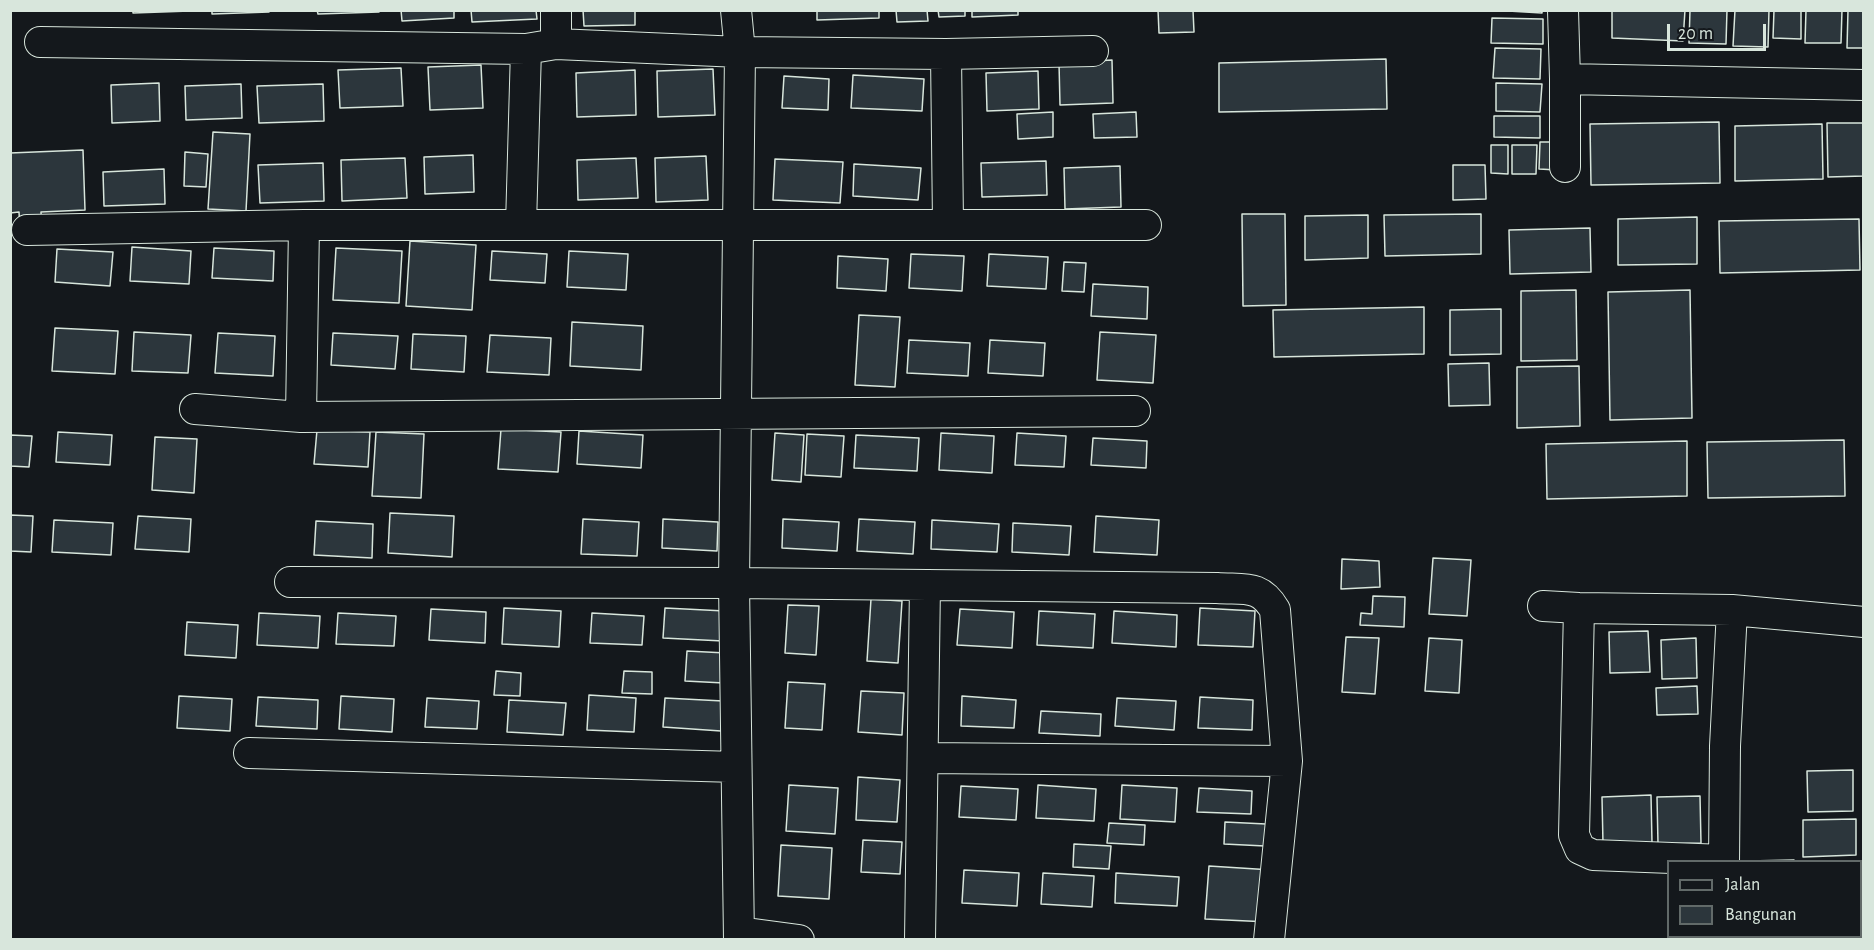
<!DOCTYPE html>
<style>
body{margin:0}
#map{position:relative;width:1874px;height:950px;overflow:hidden;background:#14181c;font-family:"Alegreya Sans",sans-serif}
canvas{display:block}
.frame{position:absolute;inset:0;border:12px solid #d8e6dc;pointer-events:none}
.legend{position:absolute;left:1667px;top:860px;width:195px;height:78px;box-sizing:border-box;background:#14181c;border:2px solid #626a69;margin:0;padding:8px 10px;list-style:none;font-size:18px;color:#d8e6dc}
.legend li{display:flex;align-items:center;gap:12px;height:30px}
.legend b{width:30px;border:2px solid #626a69}
.scale{position:absolute;left:1667px;top:24px;width:99px;height:27px;box-sizing:border-box;border:3px solid #d8e6dc;border-top:0;padding-left:8px;font-size:18px;line-height:21px;white-space:nowrap;color:#d8e6dc;-webkit-text-stroke:4px #14181c;paint-order:stroke}
</style>
<div id="map">
<canvas width="1874" height="950"></canvas>
<div class="frame"></div>
<ul class="legend">
<li><b style="height:8px;background:#14181c"></b>Jalan</li>
<li><b style="height:16px;background:#2c363c"></b>Bangunan</li>
</ul>
<div class="scale">20 m</div>
</div>
<script>
const c = document.querySelector('canvas').getContext('2d');
c.lineJoin = 'round';
function fill(path, color) {
  c.fillStyle = color;
  c.fill(path, 'evenodd');
}
function stroke(path, color, width, dash) {
  c.strokeStyle = color;
  c.lineWidth = width;
  c.lineCap = dash ? 'butt' : 'round';
  c.setLineDash(dash || []);
  c.stroke(path);
}
const building = new Path2D(`
 M133,10h57v1l-57,2z
 M212,10h57v2l-57,2z
 M317,10h62v2l-61,2z
 M401,10h53v8l-52,3z
 M471,10h65l1,9 -65,3z
 M583,10h52v15l-51,1z
 M817,10h62v8l-62,2z
 M896,10h31l1,11 -31,1z
 M938,10h27v6l-26,1z
 M972,10h46v5l-46,2z
 M1158,10h35l1,22 -35,1z
 M1491,10h51v3z
 M1612,10h73l-2,31 -71,-3z
 M1690,10h37l-1,34 -37,-1z
 M1735,10h34l-1,37 -35,-1z
 M1774,10h27v29l-28,-1z
 M1806,10h36l-1,33h-36z
 M1848,10h16v38h-17z
 M1492,18l51,1v25l-52,-1z
 M1495,48l46,1 -1,30 -47,-1z
 M1386,59l1,50 -168,3v-49z
 M1112,60l1,43 -53,2 -1,-42z
 M481,65l2,43 -53,2 -2,-43z
 M401,68l2,38 -63,2 -2,-38z
 M713,69l2,46 -57,2 -1,-46z
 M635,70l1,45 -59,2 -1,-44z
 M1038,71l1,38 -52,2 -1,-38z
 M853,75l71,4 -2,32 -71,-3z
 M784,76l45,3 -1,31 -46,-2z
 M159,83l1,38 -48,2 -1,-38z
 M1496,83l46,1 -2,28 -44,-1z
 M241,84l1,34 -56,2 -1,-34z
 M323,84l1,37 -65,2 -2,-37z
 M1053,112v25l-35,2 -1,-25z
 M1136,112l1,25 -43,1 -1,-24z
 M1494,116h46v22l-46,-1z
 M1719,122l1,61 -129,2 -1,-61z
 M1827,123h37v53l-36,1z
 M1822,124l1,55 -88,2v-55z
 M213,132l37,2 -4,77 -38,-2z
 M1540,142h17v28l-18,-1z
 M1491,145h17v29l-17,-1z
 M1512,145h25l-1,29h-24z
 M83,150l2,60 -44,2 1,16 -22,1 -1,-17 -9,1v-60z
 M185,152l23,2 -2,33 -22,-1z
 M473,155l1,37 -49,2 -1,-37z
 M706,156l2,44 -52,2 -1,-44z
 M405,158l2,40 -65,3 -1,-41z
 M636,158l2,40 -60,2 -1,-40z
 M775,159l68,3 -3,41 -67,-3z
 M1046,161l1,34 -65,2 -1,-34z
 M323,163l1,38 -64,2 -2,-38z
 M854,164l67,4 -3,32 -65,-4z
 M1453,165h32l1,34 -33,1z
 M1120,166l1,41 -56,2 -1,-41z
 M164,169l1,35 -61,2 -1,-34z
 M1242,214h43l1,91 -43,1z
 M1481,214v40l-96,2 -1,-41z
 M1368,215v43l-63,2v-44z
 M1697,217v47l-79,1v-46z
 M1859,219l1,51 -140,3 -1,-52z
 M1590,228l1,44 -81,2 -1,-44z
 M410,241l66,4 -4,65 -66,-4z
 M132,247l59,4 -2,33 -59,-3z
 M214,248l60,3 -1,30 -61,-3z
 M336,248l66,3 -3,52 -66,-3z
 M57,249l56,3 -3,34 -55,-4z
 M492,251l55,3 -2,29 -55,-3z
 M569,251l59,3 -2,36 -59,-3z
 M911,254l53,2 -2,35 -53,-3z
 M989,254l59,3 -2,32 -59,-3z
 M838,256l50,3 -2,32 -49,-3z
 M1064,262l22,1 -2,29 -22,-1z
 M1093,284l55,3 -1,32 -56,-3z
 M1576,290l1,70 -56,1v-70z
 M1690,290l2,128 -82,2 -2,-128z
 M1424,307v47l-150,3 -1,-47z
 M1501,309v45l-51,1v-45z
 M859,315l41,2 -5,70 -40,-2z
 M572,322l71,4 -2,44 -71,-4z
 M55,328l63,3 -3,43 -63,-3z
 M134,332l57,3 -3,38 -56,-2z
 M1100,332l56,3 -3,48 -56,-3z
 M218,333l57,3 -2,40 -58,-3z
 M333,333l65,3 -3,33 -64,-4z
 M413,334l53,2 -2,36 -53,-3z
 M490,335l61,3 -2,37 -62,-3z
 M909,340l61,3 -2,33 -61,-3z
 M990,340l55,3 -2,33 -55,-3z
 M1489,363l1,42 -41,1 -1,-42z
 M1579,366l1,60 -63,2v-61z
 M501,429l60,3 -3,40 -60,-3z
 M317,430l53,2 -2,35 -54,-3z
 M579,431l64,4 -2,33 -64,-4z
 M58,432l54,3 -2,30 -54,-3z
 M376,432l48,2 -3,64 -49,-2z
 M775,433l29,2 -3,47 -29,-2z
 M941,433l53,3 -2,37 -53,-3z
 M1017,433l49,3 -2,31 -49,-2z
 M807,434l37,2 -3,41 -36,-2z
 M10,435l22,1 -3,31 -19,-1z
 M856,435l63,3 -2,33 -63,-3z
 M155,437l42,2 -3,54 -42,-3z
 M1093,438l54,3 -1,27 -55,-3z
 M1844,440l1,56 -137,2 -1,-56z
 M1687,441v55l-140,3 -1,-55z
 M390,513l64,3 -2,41 -64,-4z
 M10,515l23,1 -2,36 -21,-1z
 M138,516l53,3 -2,33 -54,-3z
 M1096,516l63,4 -2,35 -63,-3z
 M583,519l56,3 -2,34 -56,-2z
 M663,519l55,3 -1,29 -55,-3z
 M783,519l56,3 -2,29 -55,-3z
 M859,519l56,3 -2,32 -56,-3z
 M54,520l59,3 -2,32 -59,-3z
 M932,520l67,4 -2,28 -66,-3z
 M316,521l57,3 -1,34 -58,-3z
 M1013,523l58,3 -2,29 -57,-3z
 M1433,558l38,2 -4,56 -38,-2z
 M1342,559l37,2 1,26 -39,2z
 M1373,596l32,1 -1,30 -44,-2 1,-12 11,1z
 M871,599l31,2 -4,62 -31,-2z
 M788,605l31,1 -3,49 -31,-2z
 M504,608l57,3 -2,36 -57,-3z
 M665,608l60,3 -2,30 -60,-3z
 M1200,608l55,3 -2,36 -55,-2z
 M431,609l55,3 -1,31 -56,-3z
 M960,609l54,3 -2,36 -55,-3z
 M1039,611l56,3 -2,34 -56,-3z
 M1114,611l63,4 -1,32 -64,-4z
 M259,613l61,3 -2,32 -61,-3z
 M338,613l58,3 -2,30 -58,-2z
 M592,613l52,3 -2,29 -52,-2z
 M187,622l51,3 -2,33 -51,-3z
 M1648,631l2,41 -40,1 -1,-41z
 M1346,637l33,1 -4,56 -33,-2z
 M1429,638l33,2 -3,53 -34,-2z
 M1696,638l1,40 -35,1 -1,-39z
 M687,651l39,2 -2,30 -39,-2z
 M496,671l25,2 -1,23 -26,-1z
 M624,671l28,1v22l-30,-1z
 M788,682l37,2 -3,46 -37,-2z
 M1697,686l1,28 -41,1 -1,-27z
 M861,691l43,2 -2,42 -44,-3z
 M589,695l47,3 -2,34 -47,-2z
 M179,696l53,3 -2,32 -53,-3z
 M341,696l53,3 -2,33 -53,-3z
 M962,696l54,4 -2,28 -53,-2z
 M258,697l60,3 -1,29 -61,-3z
 M1200,697l53,3 -1,30 -54,-2z
 M427,698l52,3 -2,28 -52,-2z
 M665,698l58,3 -2,30 -58,-4z
 M1117,698l59,3 -2,29 -59,-4z
 M509,700l57,3 -3,32 -56,-3z
 M1041,711l60,3 -1,22 -61,-3z
 M1853,770v41l-45,1 -1,-41z
 M858,777l42,3 -3,42 -41,-2z
 M789,785l49,3 -3,46 -49,-3z
 M1038,785l58,4 -2,32 -58,-3z
 M1122,785l55,3 -2,34 -55,-3z
 M961,786l57,3 -2,31 -57,-3z
 M1199,788l53,3 -1,23 -54,-2z
 M1651,795l1,48 -49,1 -1,-47z
 M1700,796l1,47 -43,1 -1,-47z
 M1856,819v36l-53,2v-37z
 M1225,822l41,2 -1,22 -41,-2z
 M1109,823l36,2 -1,20 -37,-2z
 M863,840l39,2 -2,32 -39,-2z
 M1074,844l37,2 -2,23 -36,-2z
 M781,845l51,3 -3,51 -51,-3z
 M1794,860v2h-46v-1z
 M1209,866l63,4 -3,52 -64,-3z
 M964,870l55,3 -2,33 -55,-3z
 M1043,873l51,3 -2,31 -51,-3z
 M1116,873l63,4 -2,29 -62,-3z`);
fill(building, '#2c363c');
stroke(building, '#d8e6dc', 1.5);
const street = new Path2D(`
 M556,10v34
 M736,10l4,42 -6,531 5,357
 M1563,10l2,69 299,6
 M40,42l486,7 30,-5 184,8 206,2 147,-3
 M946,54l2,170
 M1565,167v-88
 M521,225l5,-176
 M27,230l277,-5h842
 M195,409l106,8 834,-6
 M301,417l3,-192
 M290,582l444,1 483,5c28,2 43,-4 58,22l12,151 -18,179
 M1543,606l36,2 153,2 -7,136 -1,116
 M1579,608l-5,227 6,14 13,6 131,5
 M1732,610l132,12
 M249,753l487,14
 M923,758l364,3
 M739,932l60,8
 M1724,936v4
 M1860,936h4
 M920,940l5,-355`);
stroke(street, '#d8e6dc', 32);
stroke(street, '#14181c', 30);
</script>
